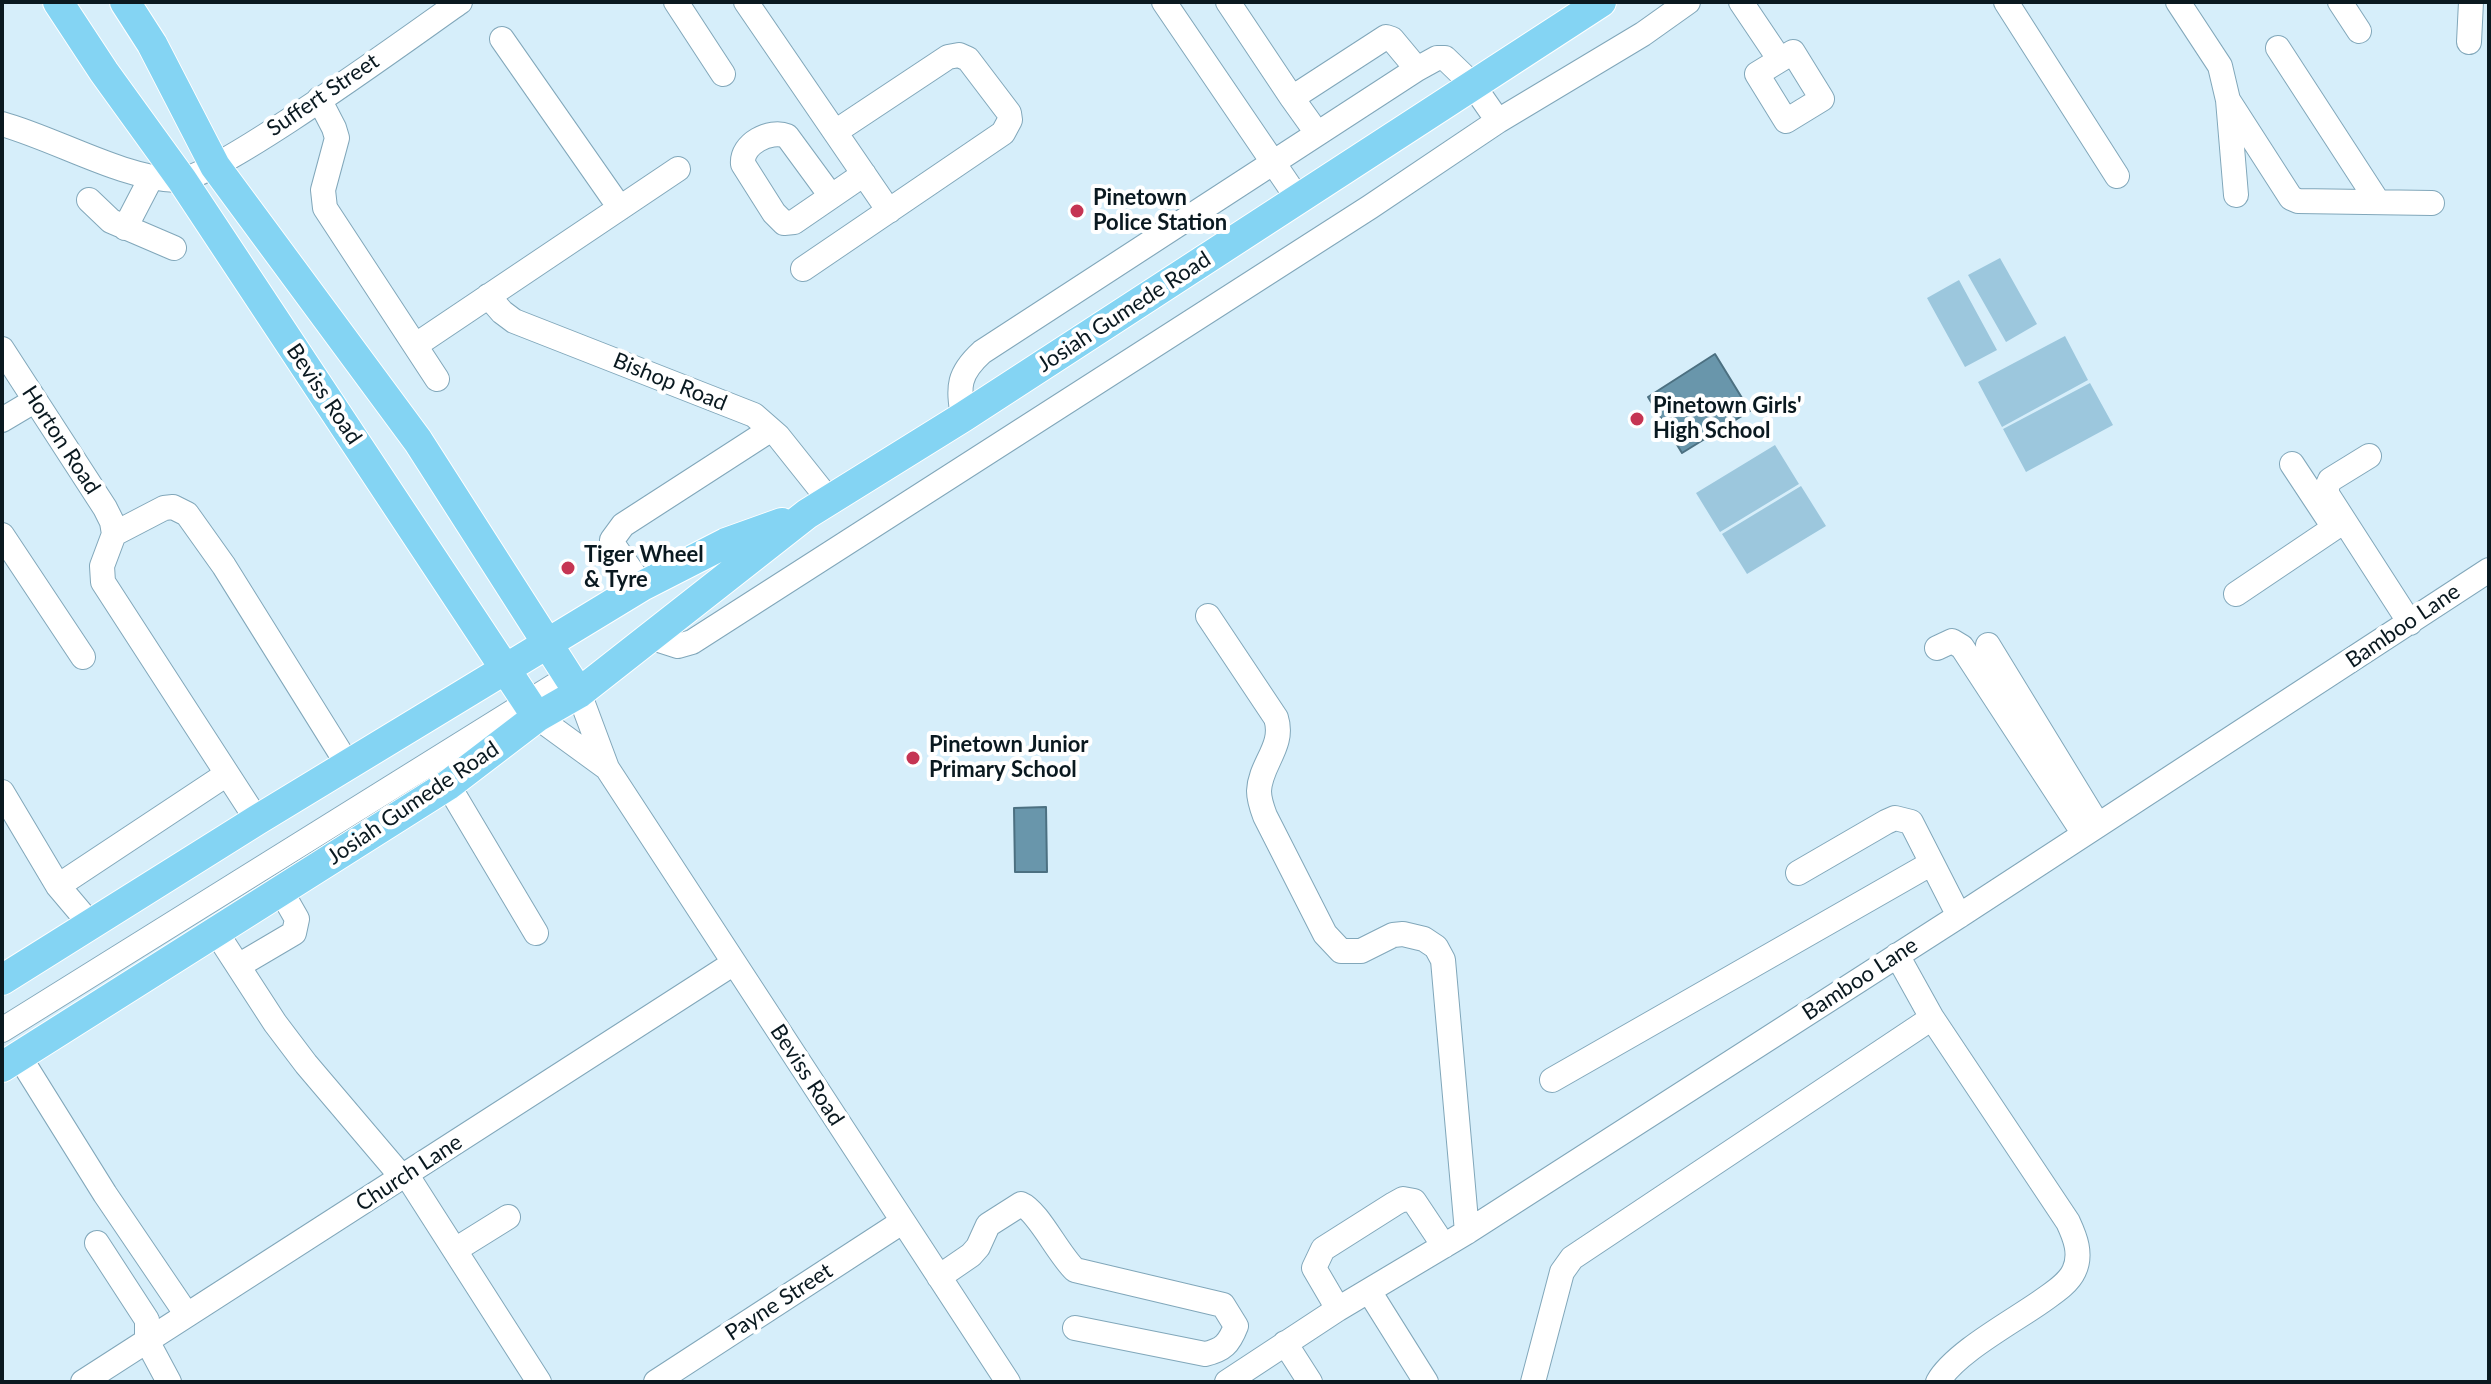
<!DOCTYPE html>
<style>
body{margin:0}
#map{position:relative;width:2491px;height:1384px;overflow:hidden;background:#d6eefa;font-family:Lato,sans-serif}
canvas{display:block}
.frame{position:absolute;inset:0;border:4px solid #0a1920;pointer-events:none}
</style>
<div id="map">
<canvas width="2491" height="1384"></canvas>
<div class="frame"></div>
</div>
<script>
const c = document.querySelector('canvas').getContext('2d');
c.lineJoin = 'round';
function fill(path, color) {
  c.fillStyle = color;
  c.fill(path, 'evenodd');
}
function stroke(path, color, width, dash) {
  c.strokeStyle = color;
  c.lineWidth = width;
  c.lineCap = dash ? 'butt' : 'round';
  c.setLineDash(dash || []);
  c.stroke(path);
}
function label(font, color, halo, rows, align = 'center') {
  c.font = font + ' Lato,sans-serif';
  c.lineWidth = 8;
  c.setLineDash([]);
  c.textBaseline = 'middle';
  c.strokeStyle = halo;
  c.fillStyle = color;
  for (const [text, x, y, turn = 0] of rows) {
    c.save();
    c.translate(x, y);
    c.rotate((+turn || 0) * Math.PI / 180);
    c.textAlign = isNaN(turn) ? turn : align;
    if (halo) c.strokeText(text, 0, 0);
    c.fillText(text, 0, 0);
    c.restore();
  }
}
fill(new Path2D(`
 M2000,258l37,66 -31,18 -38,-67z
 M1959,280l38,70 -32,17 -38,-69z
 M2065,336l23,44 -86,47 -24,-45z
 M2090,383l23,42 -87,47 -23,-43z
 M1775,445l24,39 -79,48 -24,-39z
 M1801,486l25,40 -79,48 -25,-40z`), '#9cc7dd');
const water = new Path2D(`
 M1715,354l35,57 -68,42 -34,-56z
 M1046,807l1,65h-32l-1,-64z`);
fill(water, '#6996ab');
stroke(water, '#4c7081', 2);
const minor = new Path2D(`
 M676,2l47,72
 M746,2l143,209
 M1164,2l134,197
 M1228,2l64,96
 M1741,2l39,58
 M2006,2l111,174
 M2178,2l42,64 8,34 8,95
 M2340,2l19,29
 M502,39l118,169
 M2469,42l2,-40
 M2278,48l100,154
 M1793,52l29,47 -36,22 -29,-47z
 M319,99l15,29 3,10 -14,52 2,18 112,171
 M2228,100l63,98 7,3 134,2
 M2,124c54,15 120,54 174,56 37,2 242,-149 284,-178
 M1317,133l-25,-35 94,-61 6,2 25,30
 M831,196l-44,-60c-17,-7 -46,8 -44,28l31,49 10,10 10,-1 70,-48
 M89,200l22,21 63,27
 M125,228l26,-50
 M803,269l200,-136 7,-13 -1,-7 -41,-54 -9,-4 -11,2 -113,75
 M488,296l14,16 12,9 240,94 24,21 51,64
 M416,345l262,-176
 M2,349l103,159 7,14 2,12
 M963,417c-5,-31 -5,-43 19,-65l435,-283 20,-11h8l28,27 25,36
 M2,420l32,-19
 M2369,456l-39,24 -3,7v7l83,129
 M2292,464l35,53
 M2,535l81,122
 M642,586l-28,-40 -2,-6 11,-15 147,-95
 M2236,594l98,-66
 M1208,616l68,102c9,28 -16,46 -17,73 0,8 3,17 6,25l60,118 16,17h20l32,-16 10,-1 21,5 12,8 7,13 24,272
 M650,637l28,9 14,-4 678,-435 128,-86 145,-87 45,-32
 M1988,645l110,180
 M1937,648l15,-7 10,6 122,187
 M579,693l28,75 401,614
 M537,717l70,51
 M448,785l88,148
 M2,792l56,94 33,39
 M257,820l-154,-238 -1,-16 12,-32 50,-26 9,-1 14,7 37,52 124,199
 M1798,873l88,-51 9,-4 16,4 48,94
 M58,886l169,-112
 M216,932l59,91 31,41 96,113
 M1897,955l35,63 136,204c7,15 14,32 6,49 -6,13 -21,22 -32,30 -28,20 -88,52 -104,81
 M238,966l56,-33 3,-14 -16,-28
 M2,1030l565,-352
 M19,1056l86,138 82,121
 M1552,1080l380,-217
 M406,1174l133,208
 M97,1243l50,77v21l22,41
 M455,1250l53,-33
 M939,1277l32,-22 7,-8 10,-22 33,-21c17,7 37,50 54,66l148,35 13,21c-7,18 -13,24 -31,28l-130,-26
 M1369,1291l57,91
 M1338,1309l-24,-41 9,-19 71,-45 9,-5 11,2 30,45
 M1285,1343l25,39
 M83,1382l651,-419
 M656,1382l246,-160
 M1227,1382l111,-73 129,-77 492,-316 530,-346
 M1533,1382l29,-110 10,-14 360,-240`);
const major = new Path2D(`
 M58,2l46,70 78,108 355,537
 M125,2l27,42 63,122 203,275 161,252
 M2,980l255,-160 385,-234 84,-43 56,-20
 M2,1067l446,-282 89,-68 42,-24 228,-179 156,-97 638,-415`);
stroke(minor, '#81a7ba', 26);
stroke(major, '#fff', 32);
stroke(minor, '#fff', 24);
stroke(major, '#84d4f3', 30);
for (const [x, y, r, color] of [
 [1077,211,8,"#c53553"],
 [1637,419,8,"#c53553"],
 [568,568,8,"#c53553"],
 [913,758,8,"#c53553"]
]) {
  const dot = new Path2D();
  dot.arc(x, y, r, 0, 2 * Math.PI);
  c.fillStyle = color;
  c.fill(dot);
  stroke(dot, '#fff', 3);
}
label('22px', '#0a1920', '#fff', [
 ["Suffert Street",323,95,-34],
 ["Josiah Gumede Road",1124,312,-33],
 ["Bishop Road",670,382,22],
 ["Beviss Road",324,394,56],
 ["Horton Road",61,440,57],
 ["Bamboo Lane",2403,626,-34],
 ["Josiah Gumede Road",413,803,-34],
 ["Bamboo Lane",1860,979,-33],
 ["Beviss Road",807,1075,57],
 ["Church Lane",409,1173,-33],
 ["Payne Street",779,1302,-33]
]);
label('bold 22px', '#0a1920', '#fff', [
 ["Pinetown",1093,198],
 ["Police Station",1093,223],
 ["Pinetown Girls'",1653,406],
 ["High School",1653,431],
 ["Tiger Wheel",584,555],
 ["& Tyre",584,580],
 ["Pinetown Junior",929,745],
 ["Primary School",929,770]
], 'left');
</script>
